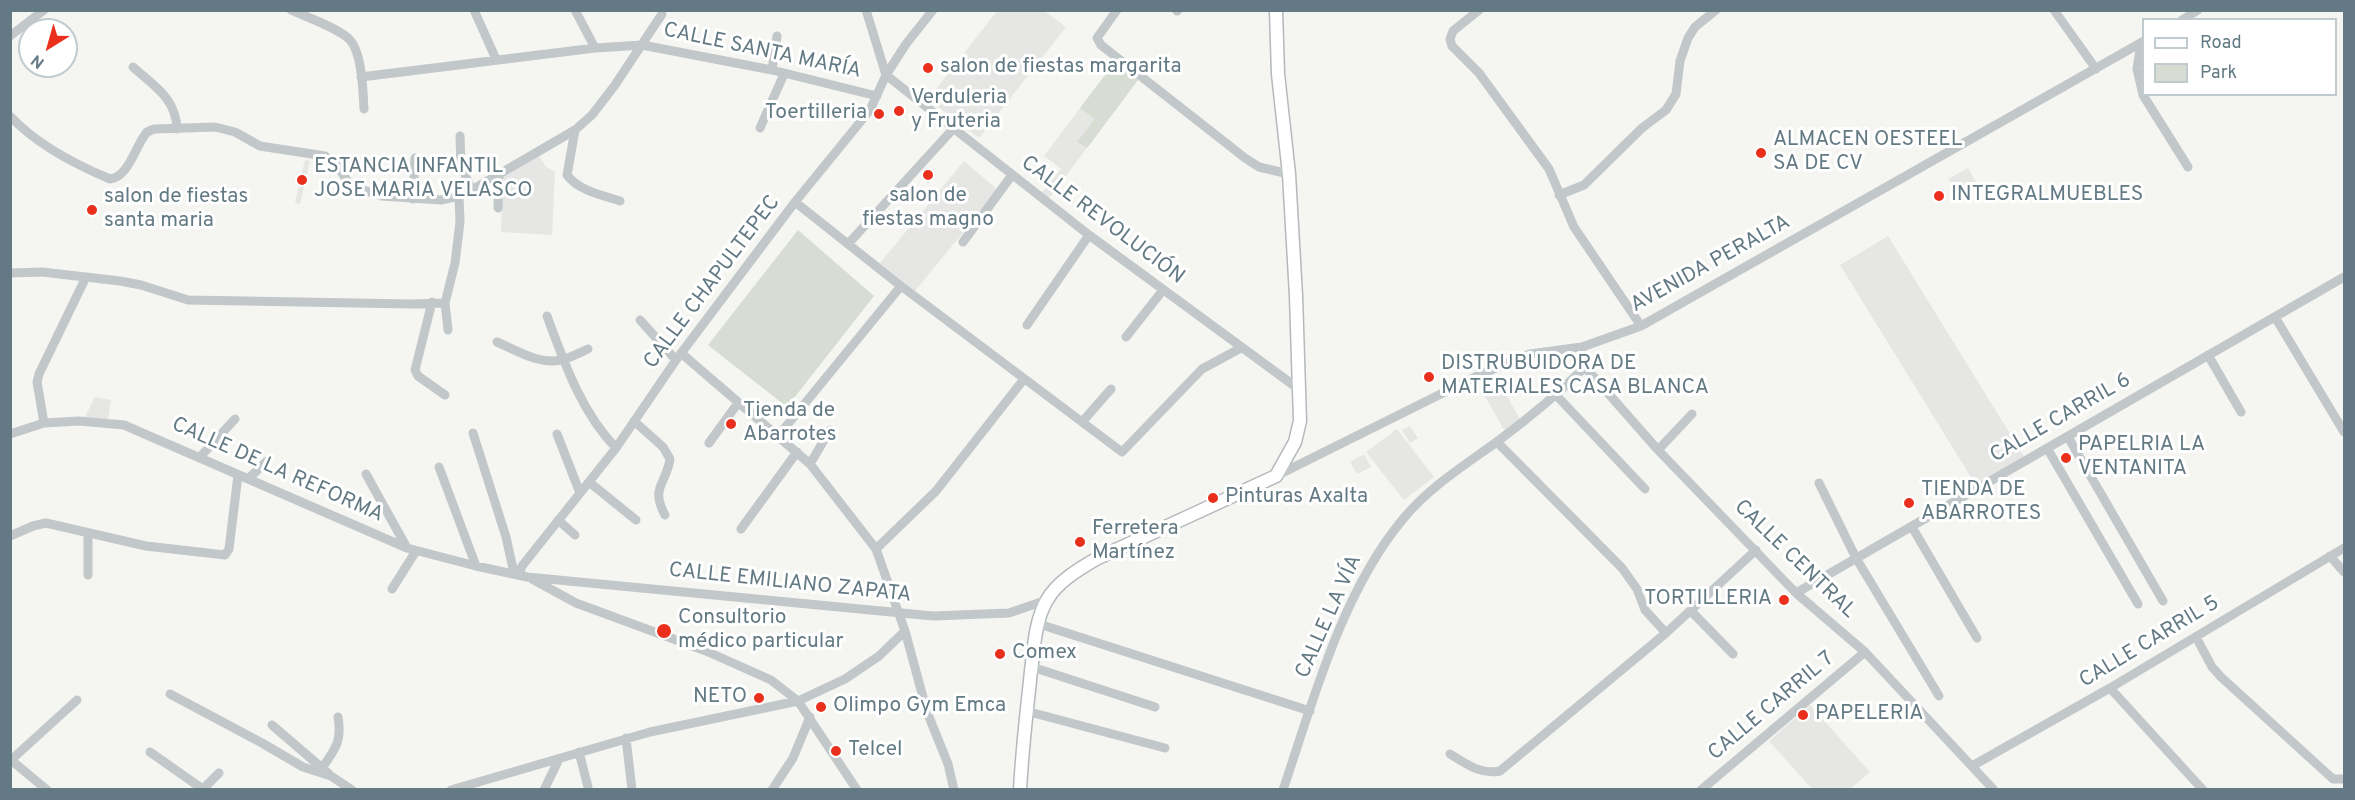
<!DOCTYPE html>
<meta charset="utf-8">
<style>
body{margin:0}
#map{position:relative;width:2355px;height:800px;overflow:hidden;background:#f5f5f1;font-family:Overpass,sans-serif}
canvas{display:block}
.frame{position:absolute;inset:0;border:12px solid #637a84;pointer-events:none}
.legend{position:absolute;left:2142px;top:18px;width:195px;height:78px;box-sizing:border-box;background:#fff;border:2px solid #c1cace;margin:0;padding:8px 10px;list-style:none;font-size:18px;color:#637a84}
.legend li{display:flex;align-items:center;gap:12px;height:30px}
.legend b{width:30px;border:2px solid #c1cace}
.north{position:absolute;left:18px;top:18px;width:60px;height:60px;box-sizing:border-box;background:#fff;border:2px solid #c1cace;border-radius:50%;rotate:217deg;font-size:16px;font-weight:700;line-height:24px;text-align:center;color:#637a84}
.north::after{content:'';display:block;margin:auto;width:21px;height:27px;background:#ea301d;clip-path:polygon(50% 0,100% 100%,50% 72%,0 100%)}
</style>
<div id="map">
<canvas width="2355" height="800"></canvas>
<div class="frame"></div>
<ul class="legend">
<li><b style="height:8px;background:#fff"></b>Road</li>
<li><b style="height:16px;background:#d7ddd2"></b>Park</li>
</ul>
<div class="north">N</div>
</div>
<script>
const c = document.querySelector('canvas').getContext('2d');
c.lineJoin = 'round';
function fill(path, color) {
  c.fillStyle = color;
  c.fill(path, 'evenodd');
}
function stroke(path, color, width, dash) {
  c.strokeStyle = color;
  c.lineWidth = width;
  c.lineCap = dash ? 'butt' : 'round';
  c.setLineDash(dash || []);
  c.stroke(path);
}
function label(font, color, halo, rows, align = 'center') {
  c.font = font + ' Overpass,sans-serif';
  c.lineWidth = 6;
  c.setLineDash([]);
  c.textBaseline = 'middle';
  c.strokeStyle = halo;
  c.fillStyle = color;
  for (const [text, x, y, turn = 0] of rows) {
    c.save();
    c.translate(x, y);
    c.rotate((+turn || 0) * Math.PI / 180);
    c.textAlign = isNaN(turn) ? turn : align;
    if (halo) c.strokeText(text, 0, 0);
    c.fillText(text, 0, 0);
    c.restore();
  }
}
fill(new Path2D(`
 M997,11h47l22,16 -87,111 -51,-39z
 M1115,62l23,18 -91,121 -7,-6 21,-26 -17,-13z
 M539,156l7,11 9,5 -3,63 -51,-3 2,-54z
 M305,160l5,1 -10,43 -5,-1z
 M964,161l34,29 -83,101 -35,-28z
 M1968,168l11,19 -20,11 -11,-19z
 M1888,236l137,222 -48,29 -137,-222z
 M1497,378l24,43 -17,9 -24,-43z
 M95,397l16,3 -3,20 -23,-3z
 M1410,426l8,12 -8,5 -8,-13z
 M1397,429l37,48 -30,23 -38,-48z
 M1364,454l7,13 -14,7 -7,-12z
 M1810,705l60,67 -20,17h-38l-43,-48z`), '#e6e6e5');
fill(new Path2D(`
 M1115,62l23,18 -51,68 -10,-6 18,-23 -15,-11z
 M798,230l76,66 -87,111 -79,-62z`), '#d7ddd2');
const major = new Path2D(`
 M1020,790c2,-40 7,-80 11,-119 3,-23 4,-51 16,-71 10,-18 32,-31 49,-41l180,-83 19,-34 5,-21 -4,-125 -7,-122 -11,-100 -2,-64`);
stroke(major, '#b3b9bc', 15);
stroke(new Path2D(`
 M291,10c15,7 48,18 59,30 12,13 13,51 14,69
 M474,10l22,49
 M575,10l20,38
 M866,10l20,65 203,160 211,155
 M1117,10l-20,28 4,7 144,113 14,9 30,7
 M1479,10l-26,21 -3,8 2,7 27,27 70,96 25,58 67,99
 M2054,10l42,59
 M1177,11l1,-1
 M2182,20l16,-10
 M10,36l34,-26
 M2141,43l-4,26 6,26 45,72
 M133,67c21,19 43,31 44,62
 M772,70l5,-34
 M361,77l234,-29 47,-3 130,25 105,26
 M10,116c27,29 64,48 100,63 19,-2 25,-33 37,-47l7,-3 61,-2 20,5 25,14 65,10 10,7 16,23 31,10 59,4 18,-4 13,-6 103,-60 17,-15 23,-30 47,-71
 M760,128l24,-54
 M575,130l-8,45c12,16 35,20 53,26
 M460,136l1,30 11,24
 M1559,195l25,-10 58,-57 24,-18 10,-16 4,-33 8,-23 7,-11 21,-17
 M413,199l2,-41
 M795,202l106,84 221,166 80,-83 39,-21
 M498,208l1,-35
 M963,242l49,-67
 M848,244l105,-115
 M10,273l32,-1 78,9 21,4 47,15 224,4 33,-1
 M432,302l-17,68 3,6 27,19
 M547,316c17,46 34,96 69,132
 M2275,317l69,115
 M640,320l36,40
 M1027,325l62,-90
 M448,330l-3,-27 10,-40 5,-41 -1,-26
 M1126,337l37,-47
 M497,342c19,8 42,23 64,18 9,-2 18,-7 27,-11
 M1582,347l3,20 73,83 138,143 69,59 129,138
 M681,353l129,111 66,85 29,82 22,81 21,52 6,26
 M2208,355l33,57
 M1556,395l89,94
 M634,421l29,26 7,12c-4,26 -20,28 -5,56
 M1082,422l29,-33
 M44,423l-7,-41 2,-8 47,-97
 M473,433l33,104 8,36
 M10,434l34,-11 35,-2 45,4 283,123 69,18 51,11 406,39 76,-3 38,-13
 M557,434l23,59
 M779,435l122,-149
 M2068,437l95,164
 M1497,442l125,126 15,21 8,21 21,23
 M709,443l29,-40
 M2047,448l91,156
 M1658,450l34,-36
 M199,458l36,-39
 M810,464l20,-34
 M439,467l37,99
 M366,474l41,74
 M1276,476l203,-101 51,-21 52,-7 59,-21 503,-285
 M248,479l19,-18
 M589,482l47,38
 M1819,483l37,75 83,138
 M558,520l17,15
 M1912,527l65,111
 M741,529l56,-77
 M88,533v42
 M10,536l23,-10 13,-3 100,23 79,9 4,-6 9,-74
 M876,549l60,-58 88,-112
 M2330,556l14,16
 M519,575l3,-9 94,-118 60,-88 119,-158 75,-92 16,-35 20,-31 27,-34
 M532,579l44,24 130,48 65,29 27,21 59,89
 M392,589l24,-38
 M1796,593l548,-316
 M1691,611l42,43
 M1039,624l271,87
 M2196,637l16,30 9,10 112,102h11
 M1032,667l123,40
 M2110,688l93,102
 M170,694l92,49 41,24 28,9 21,14
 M1026,711l139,37
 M272,725l57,49
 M626,738l6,52
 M150,752l54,38
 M579,752l9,35
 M1450,754c16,10 31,21 50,17l166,-138 90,-83
 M11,760l36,30
 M10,761l67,-61
 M1972,766l138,-78 234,-140
 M322,768c14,-20 20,-27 16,-51
 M203,789l16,-16
 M451,790l199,-58 148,-31 47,-22 34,-23 26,-25
 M544,790l15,-31
 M772,790l21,-32 17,-41
 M1283,790c30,-89 59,-198 120,-271 26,-32 62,-54 95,-78 31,-23 60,-47 87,-74
 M1701,790l164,-138`), '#c2c7c9', 9);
stroke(major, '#fff', 12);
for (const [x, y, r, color] of [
 [928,68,6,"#ea301d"],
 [899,111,6,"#ea301d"],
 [879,114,6,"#ea301d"],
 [1761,153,6,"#ea301d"],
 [928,175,6,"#ea301d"],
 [302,180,6,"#ea301d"],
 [1939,196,6,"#ea301d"],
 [92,210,6,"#ea301d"],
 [1429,377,6,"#ea301d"],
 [731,424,6,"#ea301d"],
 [2066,458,6,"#ea301d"],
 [1213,498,6,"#ea301d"],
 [1909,503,6,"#ea301d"],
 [1080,542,6,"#ea301d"],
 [1784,600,6,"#ea301d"],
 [664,631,8,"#ea301d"],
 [1000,654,6,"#ea301d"],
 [759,698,6,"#ea301d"],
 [821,707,6,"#ea301d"],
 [1803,715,6,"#ea301d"],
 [836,751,6,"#ea301d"]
]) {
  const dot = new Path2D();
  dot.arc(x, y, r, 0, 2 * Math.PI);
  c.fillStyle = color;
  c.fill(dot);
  stroke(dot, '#fff', 2);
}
label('21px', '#637a84', '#fff', [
 ["CALLE SANTA MARÍA",762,52,12],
 ["CALLE REVOLUCIÓN",1102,221,37],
 ["AVENIDA PERALTA",1711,265,-29],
 ["CALLE CHAPULTEPEC",713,283,-53],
 ["CALLE CARRIL 6",2061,419,-30],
 ["CALLE DE LA REFORMA",277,471,24],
 ["CALLE CENTRAL",1794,560,44],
 ["CALLE EMILIANO ZAPATA",790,584,6],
 ["CALLE LA VÍA",1330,617,-66],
 ["CALLE CARRIL 5",2150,643,-31],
 ["CALLE CARRIL 7",1772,707,-40]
]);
label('21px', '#637a84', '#fff', [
 ["salon de fiestas margarita",940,68],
 ["Verduleria",911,99],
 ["y Fruteria",911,123],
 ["Toertilleria",867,114,"right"],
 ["ALMACEN OESTEEL",1773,141],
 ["SA DE CV",1773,165],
 ["ESTANCIA INFANTIL",314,168],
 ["JOSE MARIA VELASCO",314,192],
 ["INTEGRALMUEBLES",1951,196],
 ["salon de",928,197,"center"],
 ["fiestas magno",928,221,"center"],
 ["salon de fiestas",104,198],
 ["santa maria",104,222],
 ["DISTRUBUIDORA DE",1441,365],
 ["MATERIALES CASA BLANCA",1441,389],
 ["Tienda de",743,412],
 ["Abarrotes",743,436],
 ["PAPELRIA LA",2078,446],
 ["VENTANITA",2078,470],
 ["TIENDA DE",1921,491],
 ["ABARROTES",1921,515],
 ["Pinturas Axalta",1225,498],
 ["Ferretera",1092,530],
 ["Martínez",1092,554],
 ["TORTILLERIA",1772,600,"right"],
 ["Consultorio",678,619],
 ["médico particular",678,643],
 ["Comex",1012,654],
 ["NETO",747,698,"right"],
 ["Olimpo Gym Emca",833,707],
 ["PAPELERIA",1815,715],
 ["Telcel",848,751]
], 'left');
</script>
